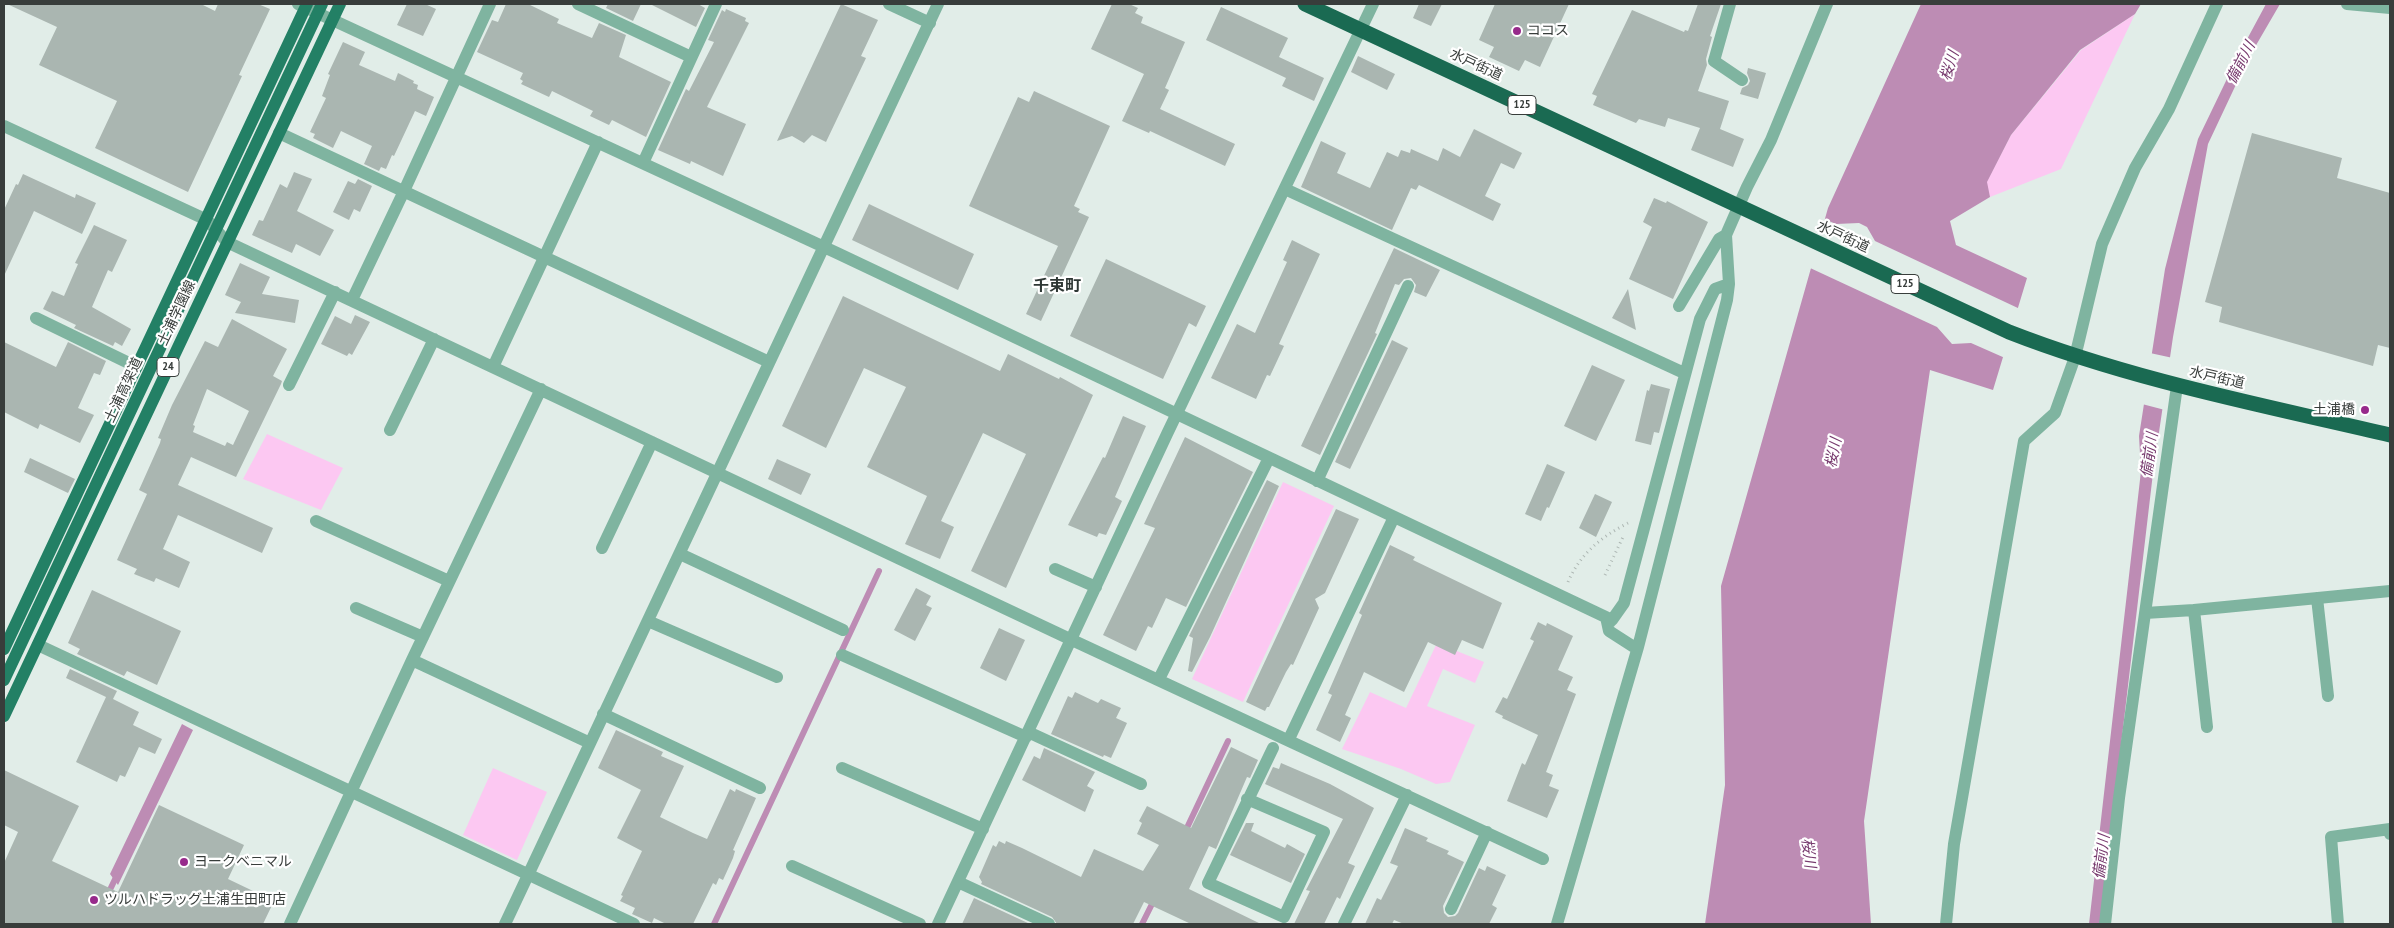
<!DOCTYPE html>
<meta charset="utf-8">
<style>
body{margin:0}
#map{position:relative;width:2394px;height:928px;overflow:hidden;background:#e1ede8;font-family:"PT Sans Narrow",sans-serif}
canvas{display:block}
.frame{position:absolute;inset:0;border:5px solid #383d3b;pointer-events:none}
</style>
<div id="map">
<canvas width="2394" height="928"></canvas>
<div class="frame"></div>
</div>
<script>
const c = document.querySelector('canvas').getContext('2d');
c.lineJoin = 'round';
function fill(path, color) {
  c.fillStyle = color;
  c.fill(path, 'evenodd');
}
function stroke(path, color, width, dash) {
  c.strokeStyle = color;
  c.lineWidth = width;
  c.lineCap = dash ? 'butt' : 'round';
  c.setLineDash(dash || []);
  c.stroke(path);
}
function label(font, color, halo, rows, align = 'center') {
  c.font = font + ' "PT Sans Narrow","Noto Sans JP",sans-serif';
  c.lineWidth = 4.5;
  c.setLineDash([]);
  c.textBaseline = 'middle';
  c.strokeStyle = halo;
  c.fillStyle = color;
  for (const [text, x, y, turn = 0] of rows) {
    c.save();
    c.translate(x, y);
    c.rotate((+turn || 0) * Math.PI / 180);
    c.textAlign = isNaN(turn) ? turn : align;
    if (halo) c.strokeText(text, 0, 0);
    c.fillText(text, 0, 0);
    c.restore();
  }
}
fill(new Path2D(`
 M2135,14l-74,155 -71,28 -4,-14 25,-48 70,-85z
 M267,434l76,34 -22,42 -78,-31z
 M1283,482l51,24 -91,196 -51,-23z
 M1437,643l47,19 -9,21 -32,-14 -16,37 48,19 -25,57 -14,2 -35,-15 -59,-20 28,-57 36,16z
 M493,768l54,24 -30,68 -54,-25z`), '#fcc8f2');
fill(new Path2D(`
 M1921,4h220l-6,10 -55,36 -69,85 -24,47 3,15 -40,24 6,24 71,33 -34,112 -63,-20 -66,451 7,103h-166l20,-139 -4,-199 107,-378z
 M2266,4h14l-32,55 -40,85 -35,193 -20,136 -53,451h-11l52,-453 -2,-35 26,-167 33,-130 40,-83z
 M182,724l11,6 -75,155 -8,-11z`), '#bd8cb4');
fill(new Path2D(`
 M1822,218l14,6 23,-1 8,4 8,14 145,68 -15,49 -34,-15 -19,1 -15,-17 -129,-60z
 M2150,353l23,5 -8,52 -23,-6z`), '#e1ede8');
stroke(new Path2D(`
 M1185,832l43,-91
 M107,896l11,-23
 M714,924l165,-353
 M1142,924l13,-26`), '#bd8cb4', 6);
fill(new Path2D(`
 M7,4h194l14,7 3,-7h40l12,5 -31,66 3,1 -54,116 -93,-44 22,-47 -78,-36 18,-38z
 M407,4h18l11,5 -13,27 -26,-11z
 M506,4h22l31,15 -2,4 35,15 7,-15 27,12 -7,22 52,25 -25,55 -34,-17 -3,5 -19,-9 3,-5 -41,-20 -3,6 -28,-13 2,-3 -3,-2 3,-6 -46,-21 15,-32 6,2z
 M608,4h33l-8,17 -27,-13z
 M650,4h48l7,4 -9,19z
 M841,4l37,16 -17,36 5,2 -40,84 -14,-7 -8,8 -12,-7 -15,5z
 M1112,4h17l9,4 -3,5 8,4 -2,6 44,19 -20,46 4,2 -9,19 75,35 -10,22 -75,-35 -1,2 -27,-12 22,-47 -53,-25z
 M1419,4h23l-11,22 -18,-8z
 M1495,4h74l-29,63 -15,-7 -6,11 -30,-14 5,-10 -15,-7z
 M1698,4h23l-11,32 2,1 -6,22 1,6 -9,26 31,10 -9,28 24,10 -11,28 -42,-17 9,-22 -32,-10 -3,9 -26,-8 -3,4 -43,-18 4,-9 -5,-2 40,-84 52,22 1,-2 3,1z
 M1221,7l67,31 -9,19 45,21 -10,23 -32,-15 4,-8 -80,-38z
 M726,9l20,9 -1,3 4,2 -42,84 39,17 -23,52 -32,-15 -1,3 -32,-14 28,-61 3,2 25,-49 -6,-2 14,-30 3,2z
 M343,42l22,10 -6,13 36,16 3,-8 16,8 -1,2 5,2 -1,4 17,8 -8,19 -11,-5 -21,45 -2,-1 -6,14 -5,-2 -2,4 -15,-7 8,-18 -31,-15 -8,17 -20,-10 2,-4 -5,-2 16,-34 -4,-2 8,-21 -2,-1z
 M1358,56l37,18 -8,16 -36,-18z
 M1748,68l18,5 -8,26 -18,-5 2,-6 6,-3 2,-4 -3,-8z
 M1034,91l76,35 -36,80 6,3 -2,3 11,5 -48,104 -15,-7 32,-68 -89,-40 49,-109 11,5z
 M1474,129l48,24 -8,16 -13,-6 -16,33 16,8 -8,17 -74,-36 -3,5 -5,-2 -19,42 -91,-43 20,-46 25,12 -9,20 33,15 17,-36 11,5 3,-7 9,3 1,-4 27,12 5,-13 17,9z
 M2252,133l90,25 -5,20 53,15v155l-12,-3 -5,21 -154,-44 3,-15 -17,-5z
 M294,172l18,7 -15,32 37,19 -14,26 -24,-12 -4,9 -40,-18 7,-15 4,1 17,-37 7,4z
 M23,174l52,24 1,-4 20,9 -14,31 -48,-23 -30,65v-66l12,-26 2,1z
 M358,179l14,7 -12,26 -6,-3 -5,11 -16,-8 15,-31 7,3z
 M1654,198l12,5 1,-2 41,21 -35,77 -44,-20 23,-52 -9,-5z
 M869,204l105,50 -16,36 -106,-50z
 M94,225l33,15 -15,32 -4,-2 -16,37 39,22 -9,17 -7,-4 -2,4 -39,-18 2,-3 -33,-16 9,-18 12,5 14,-32 -3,-1z
 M1292,240l28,14 -41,90 5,2 -14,30 -3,-1 -11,24 -45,-21 26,-54 18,9 32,-71 -4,-2z
 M1394,248l46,22 -14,27 -12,-5 2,-7 -5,-7 -7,1 -5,6 -4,-1 -20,49 2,1 -57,121 -19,-9z
 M1106,259l100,47 -10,21 -7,-4 -26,56 -93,-43z
 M240,263l30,14 -8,17 37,6 -4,23 -60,-10 6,-11 -16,-7z
 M1628,289l8,41 -24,-12z
 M843,296l157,75 8,-17 51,25 1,-2 33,18 -87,193 -35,-17 55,-117 -43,-21 -42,88 13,6 -14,32 -35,-15 22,-48 -60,-29 39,-80 -42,-19 -38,80 -44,-22z
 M355,315l15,7 -18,33 -3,-2 -2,3 -26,-12 14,-28 16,8z
 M232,319l55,30 -14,27 9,5 -1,3 -45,93 -45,-20 -13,28 95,43 -11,25 -84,-38 -15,34 27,13 -11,26 -23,-10 -2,4 -20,-8 3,-5 -20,-9 30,-66 -8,-4 21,-47 1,-4 -3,-1 14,-33 33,-64 13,6zM207,389l42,22 -16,34 -6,-3 -2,4 -32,-14 2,-6 -2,-1z
 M1392,340l16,8 -58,121 -15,-7z
 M4,342l52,25 12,-25 38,19 -6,14 -6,-2 -16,35 16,7 -14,28 -40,-19 -2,5 -34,-17z
 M1592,365l33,15 -29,61 -32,-15z
 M1651,384l19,5 -11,44 -5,-1 -3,13 -16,-4 12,-51 2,1z
 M1123,416l23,10 -31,71 7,4 -16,34 -7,-2 -2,4 -29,-12 35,-68 2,1z
 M1185,437l68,35 -67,135 -20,-9 -14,30 -4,-2 -12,25 -33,-16 52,-107 -11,-4z
 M30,458l45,21 -7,14 -44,-21z
 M777,459l34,15 -10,21 -33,-16z
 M1547,464l18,8 -16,36 -2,-1 -6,14 -16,-7z
 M1267,480l12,6 -69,151 -18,35 -4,-1 5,-33 -4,-2z
 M1595,494l17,8 -16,35 -17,-9z
 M1336,509l23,10 -34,74 -10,6 4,9 -26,57 -2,-1 -5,8 -17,35h-2l-2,4 -19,-9z
 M1390,545l25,12 -2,3 89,43 -19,46 -21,-9 -7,15 -27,-13 -24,50 -40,-20 -19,43 6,3 -11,24 -24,-12 16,-35 -4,-2 34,-78 -3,-2z
 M916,588l15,8 -5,9 6,3 -17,33 -21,-11z
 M92,590l89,41 -24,54 -30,-14 -3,5 -47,-22 3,-5 -12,-6z
 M1538,622l8,4 1,-3 26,13 -15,34 15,7 -6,13 9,4 -30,78 7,3 -4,11 10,4 -12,28 -40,-17 15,-38 3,2 13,-30 -36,-17 1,-2 -8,-4 8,-15 4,2 27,-58 -4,-2z
 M999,628l26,12 -19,41 -26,-13z
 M70,669l47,22 -4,8 26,13 -6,13 29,14 -7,15 -16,-7 -14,30 -5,-2 -3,7 -41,-20 30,-65 -40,-19z
 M1075,692l23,11 3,-4 20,9 -5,10 11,5 -16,35 -7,-3 -1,2 -52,-23 17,-38 4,2z
 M616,730l47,22 -2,4 23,10 -24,51 33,16 14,6 23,-50 5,3 1,-3 20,9 -23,52 2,1 -2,7 -10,22 -4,-2 -3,7 -3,-2 -20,41h-27l-12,-6 -2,5 -20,-9 3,-6 -15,-7 3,-5 -2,-1 21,-44 -25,-13 24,-48 -43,-22z
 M1231,747l27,13 -8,18 -3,-1 -31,72 -7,-3 -20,43 72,35h-70l-47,-22 -11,22h-76l-5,-7 -71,-33 1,-2 -3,-5 14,-32 3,2 3,-6 6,3 1,-3 16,7 59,29 13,-28 49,22 16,-26 -22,-11 5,-11 -3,-2 8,-15 44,22z
 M1044,748l51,24 -8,14 7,4 -9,22 -63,-32 12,-24 6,3z
 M1281,763l49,21 44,24 -26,55 7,3 -15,33 -3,-2 -13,27h-30l16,-33 -4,-1 37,-71 -78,-35 8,-17 6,2z
 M4,770l75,36 -27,55 66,31 41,-87 85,40 -16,34 46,22 -11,23h-259v-61l14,-31 -14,-7z
 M1246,823h8l-3,8 34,17 2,-4 18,10 -14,29 -61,-28z
 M1405,828l23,10 -2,3 23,10 -2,3 17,8 -21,44 1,7 4,4 7,-1 3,-3 21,-45 6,3 2,-5 19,9 -14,30 5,3 -8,16h-85l-10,-4 -2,4h-27l12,-26 4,2 17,-34 -8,-3z
 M974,898l56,26h-68z`), '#aab6b1');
stroke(new Path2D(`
 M1605,575l18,-38
 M1568,582c12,-28 33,-45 60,-59`), '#adb7b3', 3, [1, 4]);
stroke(new Path2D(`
 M298,4l539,249 775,367 12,-17 76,-284 15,-30 14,-5
 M578,4l113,53
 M889,4l41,19
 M1730,4l-16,57 28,19
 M2347,4l43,4
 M4,126l203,94 20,22 845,398 471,219
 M279,133l490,229
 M643,163l73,-159
 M1285,189l399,184
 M352,300l52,-109 86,-187
 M1679,306l40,-67 7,-4
 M36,318l101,49
 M493,367l105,-225
 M289,385l46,-93
 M390,430l44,-91
 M1317,481l91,-195
 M316,521l133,60
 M602,548l50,-106
 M680,554l163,76
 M1055,569l41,18
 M2317,598l11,98
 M356,608l67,29
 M2194,610l13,117
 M2145,613l49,-3 196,-19
 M1606,617l3,14 28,18
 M648,621l129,56
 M38,645l596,279
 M842,655l184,82
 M412,660l178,83
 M1159,679l110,-221
 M603,714l157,74
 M1028,732l113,52
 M1289,739l105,-222
 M842,768l141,61
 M1247,799l77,33 -40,85 -76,-34 65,-135
 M792,866l128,58
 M958,882l91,42
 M1451,909l36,-77
 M290,924l122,-264 129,-271
 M505,924l433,-920
 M938,924l229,-490 206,-430
 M1344,924l63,-129
 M1557,924l81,-277 89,-347 2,-16 -3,-49 21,-48 24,-47 56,-136
 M1946,924l8,-80 70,-403 31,-28 20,-56 27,-113 33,-76 34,-59 48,-105
 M2105,924l14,-126 58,-412
 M2338,924l-7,-87 59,-8v5`), '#7fb4a0', 12);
stroke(new Path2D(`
 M4,649l303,-645
 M4,680l318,-676
 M4,716l336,-712`), '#238065', 12);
stroke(new Path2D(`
 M1305,4l704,328c123,48 253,73 381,103`), '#1a6a52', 15);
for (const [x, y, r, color] of [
 [1517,31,5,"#972a8b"],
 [2365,410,5,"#972a8b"],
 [184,862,5,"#972a8b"],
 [94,900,5,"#972a8b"]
]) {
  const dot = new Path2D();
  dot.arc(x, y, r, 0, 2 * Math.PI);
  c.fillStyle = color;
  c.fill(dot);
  stroke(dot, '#fff', 2);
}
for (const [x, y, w] of [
 [1522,105,28],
 [1905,284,28],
 [168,367,22]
]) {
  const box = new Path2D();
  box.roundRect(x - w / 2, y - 9.5, w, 19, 4);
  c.fillStyle = '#fff';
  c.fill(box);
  stroke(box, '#383d3b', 1);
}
label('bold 12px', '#383d3b', null, [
 ["125",1522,105],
 ["125",1905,284],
 ["24",168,367]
]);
label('14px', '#383d3b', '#fff', [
 ["ココス",1527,31],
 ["土浦橋",2355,410,"right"],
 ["ヨークベニマル",194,862],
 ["ツルハドラッグ土浦生田町店",104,900]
], 'left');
label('14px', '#383d3b', '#fff', [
 ["水戸街道",1476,65,25],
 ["水戸街道",1843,237,25],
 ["土浦学園線",177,313,-65],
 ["水戸街道",2217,378,13],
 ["土浦高架道",124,390,-65]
]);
label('italic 15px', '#773a6e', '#fff', [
 ["備前川",2241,63,-63],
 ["桜川",1950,66,-72],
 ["桜川",1834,453,-79],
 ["備前川",2150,455,-82],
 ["桜川",1808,853,83],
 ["備前川",2102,857,-83]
]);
label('bold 16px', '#2e3734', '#fff', [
 ["千束町",1057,286]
]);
</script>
